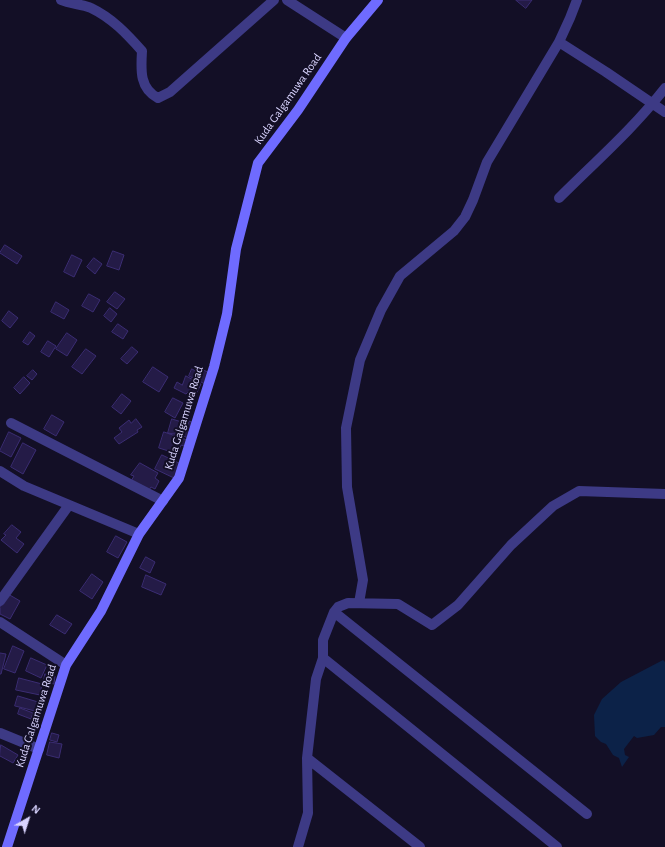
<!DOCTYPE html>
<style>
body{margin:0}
#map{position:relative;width:665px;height:847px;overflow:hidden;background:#130f26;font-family:"Alegreya Sans",sans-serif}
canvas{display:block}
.north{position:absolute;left:8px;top:799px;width:40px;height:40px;-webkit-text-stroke:3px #130f26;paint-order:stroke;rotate:39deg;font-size:11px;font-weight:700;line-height:16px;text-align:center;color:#d9d4ff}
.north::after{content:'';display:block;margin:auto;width:14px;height:18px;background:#d9d4ff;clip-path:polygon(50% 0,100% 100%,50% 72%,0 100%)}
</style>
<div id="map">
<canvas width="665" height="847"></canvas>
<div class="north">N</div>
</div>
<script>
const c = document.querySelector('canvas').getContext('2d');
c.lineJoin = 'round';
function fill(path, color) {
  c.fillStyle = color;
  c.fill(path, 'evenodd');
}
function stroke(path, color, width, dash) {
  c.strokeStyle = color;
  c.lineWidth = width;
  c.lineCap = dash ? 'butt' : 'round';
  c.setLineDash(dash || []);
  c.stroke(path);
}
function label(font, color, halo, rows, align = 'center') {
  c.font = font + ' "Alegreya Sans",sans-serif';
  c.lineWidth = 4;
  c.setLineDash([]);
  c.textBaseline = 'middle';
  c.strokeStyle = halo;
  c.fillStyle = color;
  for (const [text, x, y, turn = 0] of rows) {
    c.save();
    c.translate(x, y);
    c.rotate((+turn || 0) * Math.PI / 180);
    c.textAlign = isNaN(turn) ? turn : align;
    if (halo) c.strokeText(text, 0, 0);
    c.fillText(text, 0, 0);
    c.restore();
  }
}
fill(new Path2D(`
 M663,660l2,2v65h-4l-7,8 -17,3 -3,-2 -10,13 1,6 4,2 -7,10 -3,-9 -6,-3 -7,-11 -5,-2 -6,-6 -1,-21 8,-16 19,-17z`), '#0c2248');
const building = new Path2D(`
 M516,0h16l-6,8z
 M5,245l17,11 -5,8 -17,-11z
 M113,251l11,4 -5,15 -12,-4z
 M72,255l10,5 -8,17 -10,-5z
 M94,258l8,6 -7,10 -8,-7z
 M115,292l10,7 -8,10 -10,-7z
 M89,294l11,6 -7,12 -11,-6z
 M56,302l13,8 -5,9 -13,-7z
 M110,308l7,6 -6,8 -7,-6z
 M9,311l9,7 -8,10 -8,-7z
 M118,324l10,7 -5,8 -11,-7z
 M30,332l5,4 -7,9 -5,-3z
 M67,333l10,7 -10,16 -11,-7z
 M48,341l8,5 -7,11 -8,-5z
 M132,347l6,5 -11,12 -6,-5z
 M86,349l10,7 -14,18 -10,-7z
 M153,367l15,10 -9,15 -16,-10z
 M192,369l7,4 2,-4 9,4 -5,11 -16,-8z
 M33,370l4,4 -5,6 -5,-4z
 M186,376l15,8 -6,12 -7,-4 -2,2 -12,-6 3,-6 5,3z
 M24,377l6,6 -10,11 -6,-6z
 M122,394l9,7 -10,13 -9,-7z
 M173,398l10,5 -8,15 -10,-6z
 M52,415l12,7 -8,14 -12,-7z
 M136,419l6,8 -5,3 1,2 -19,12 -5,-6 8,-6 -3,-4 10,-8 2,3z
 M172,419l16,5 1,-3 5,2 -5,15 -9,-3 -12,-2z
 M9,432l12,6 -10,19 -11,-6z
 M164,432l26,9 -2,6 -7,-2 -3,9 -19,-6z
 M23,443l13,7 -13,24 -12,-7z
 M162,455l19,9 -7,14 -19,-9z
 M140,463l18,10 -3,5 4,3 -4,8 -4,-2 -2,3 -18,-9 3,-5 -3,-1z
 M12,525l9,7 -5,6 8,6 -7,9 -16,-13 5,-5 -2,-1z
 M116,536l11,6 -9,16 -11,-6z
 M146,557l9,5 -5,11 -10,-5z
 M92,574l11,8 -11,17 -12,-8z
 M146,575l20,9 -5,11 -19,-8z
 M8,594l12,7 -10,18 -10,-5v-6z
 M57,615l15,9 -7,10 -15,-9z
 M13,646l11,5 -9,22 -11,-4z
 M0,653l6,1 -5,20h-1z
 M31,658l16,7 -6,13 -15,-7z
 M45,674l10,2 -1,8 -10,-2z
 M19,678l23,6 -2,11 -24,-5z
 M18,696l20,6 -3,9 -20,-5z
 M20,708l13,5 -2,6 -13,-5z
 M52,733l7,2 -2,7 -7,-2z
 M50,742l12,2 -3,14 -12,-3z
 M1,745l17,10 -5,8 -13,-7z`);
fill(building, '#241b47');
stroke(building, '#3b2d73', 1);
stroke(new Path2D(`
 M61,0c9,4 21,4 30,8 21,10 36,26 51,43 -1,18 -3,37 16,47l12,-6 104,-92
 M287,0l59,38
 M559,42l47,30 59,40
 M559,198c36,-36 75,-70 106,-110
 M11,423l152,78
 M0,471l24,15 115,48
 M0,601l69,-96
 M359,603l4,-23 -16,-93 -1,-59 14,-68 21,-50 19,-34 54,-45 11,-14 8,-17 14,-38 72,-120 11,-24 7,-18
 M334,612l253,202
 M0,622l66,43
 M323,658l234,189
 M0,733l39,16
 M307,758l113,89
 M298,847l10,-34 -1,-55 9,-79 7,-21v-18l11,-28 4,-5 10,-4 50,1 34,21 26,-20 53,-60 42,-39 26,-15 86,3`), '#3d3a85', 10);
stroke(new Path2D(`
 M7,847l59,-182 35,-54 38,-77 40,-56 35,-111 13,-53 9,-65 22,-86 40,-53 48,-72 32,-38`), '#6f6bff', 10);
label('12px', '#d9d4ff', '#130f26', [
 ["Kuda Galgamuwa Road",288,99,-55],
 ["Kuda Galgamuwa Road",184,418,-73],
 ["Kuda Galgamuwa Road",36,716,-72]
]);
</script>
